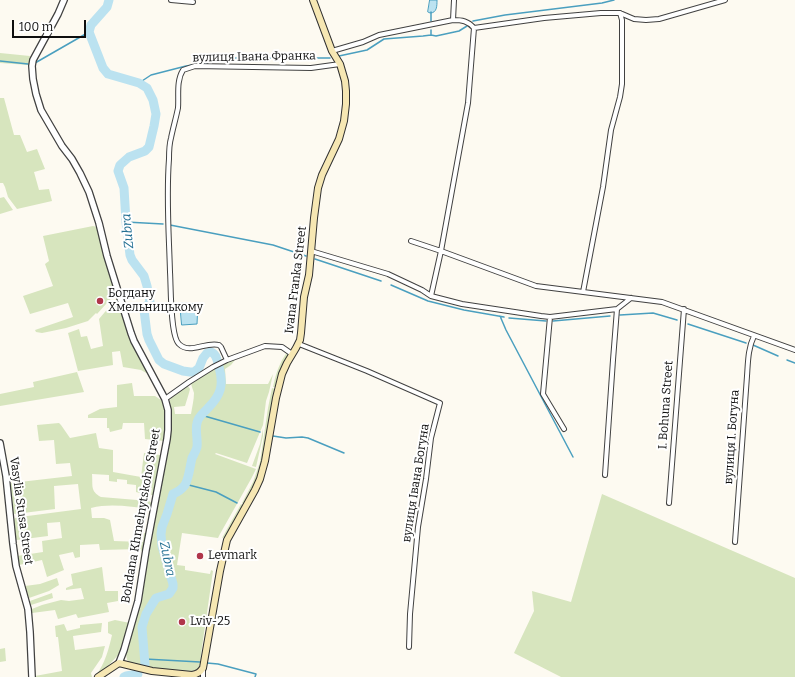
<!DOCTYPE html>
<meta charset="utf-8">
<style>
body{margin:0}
#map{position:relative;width:795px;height:677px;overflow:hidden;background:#fdfaf1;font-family:Bitter,serif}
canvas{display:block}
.scale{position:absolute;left:12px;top:20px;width:74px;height:18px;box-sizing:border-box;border:2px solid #0e0e0e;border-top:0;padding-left:5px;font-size:12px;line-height:14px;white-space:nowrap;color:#0e0e0e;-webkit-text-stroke:3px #fff;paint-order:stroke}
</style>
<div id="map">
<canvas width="795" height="677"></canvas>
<div class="scale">100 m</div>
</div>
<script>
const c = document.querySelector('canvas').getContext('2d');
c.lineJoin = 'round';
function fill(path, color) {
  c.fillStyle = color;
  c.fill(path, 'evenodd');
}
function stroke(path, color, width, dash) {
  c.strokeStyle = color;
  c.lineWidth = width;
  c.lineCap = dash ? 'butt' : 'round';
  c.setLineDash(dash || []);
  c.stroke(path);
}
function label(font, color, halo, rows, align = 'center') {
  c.font = font + ' Bitter,serif';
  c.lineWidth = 4;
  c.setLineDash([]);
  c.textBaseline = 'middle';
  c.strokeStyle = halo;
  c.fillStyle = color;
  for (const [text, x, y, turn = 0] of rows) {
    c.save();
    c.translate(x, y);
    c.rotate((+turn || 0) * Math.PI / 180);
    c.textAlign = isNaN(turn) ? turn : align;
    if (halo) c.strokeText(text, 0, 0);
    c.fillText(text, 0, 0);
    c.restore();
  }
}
fill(new Path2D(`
 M0,53l30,3 -1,4v5l-29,-2z
 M0,98h4l10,37h6l7,17 10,-3 8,20 -11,3 5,18 10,-1 3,12 -35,8 -9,-12 -3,-10 -2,-4h-3z
 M4,197l9,13 -13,4v-16z
 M93,226l4,1 1,2 17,61v4l-18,20 -1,-1 -8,8 -22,7 -14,3 -10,2 -6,-1 -1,-2 38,-13 -5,-14 -38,11 -7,-18 30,-10 -8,-22 4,-3 -6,-25z
 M117,299l2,2 30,71 -1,2 -7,-4 -18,-3 -3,-16 -8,1 1,13 -35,6 -10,-38 11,-4 2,8 6,-1 4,13 12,-3 -4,-27 16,-19z
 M287,352v4l-8,16 -4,15h-2c3,-14 6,-23 14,-35z
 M233,359l2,1 -4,5 -6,4 1,15h42l5,-10 -4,18 -3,9 -3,24 -16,38 -31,-10 -1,1 41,15 -5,10 -31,55 -2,4 -36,-5 -5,32 8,1v4l25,4 1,-4 2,1 -12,83c-1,10 1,16 -12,18 -17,-2 -48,-1 -62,-12l-1,-6 15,-53 8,-58 4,-17 16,-86 1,-2 -1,-36 2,-4 15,-12h2l2,3 -1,4 -4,13 -11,1 1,7h16c1,-7 3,-14 3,-21 -1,-4 -3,-7 -3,-11l29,-18z
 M77,372l7,20 -84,14v-12l34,-7 -1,-5z
 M132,383l2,13h21l9,6 2,6 -1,24 -1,9 -19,-2 -1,-16h-21l-1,6 -12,3 -1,-4h-2v-10h-19v-3l12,-6 17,-2v-22z
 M272,388l3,1c-7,33 -7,68 -22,99 -3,5 -5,10 -8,14v3l-3,-2 11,-21 7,-20 8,-54z
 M59,423l2,2 9,13 26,-5 3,15 14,2v22l28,5 3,-24 16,2 1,1 -7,39h-3l1,-7 -8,-1v7l-8,-2v-7l-9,-1v-4l-10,-1v3l-8,-1v-6l-17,-1c1,12 -2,17 9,23l48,4 3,2 -1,6c-20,-2 -40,-6 -60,-1l1,10h12l6,2 4,21 29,1 1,-9h2l-3,17 -2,1v-2l-41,1 -1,-6 -19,1v12l-5,1 -2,-6 -14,3 5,15 -17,7 -5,-17 -23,5 -2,-9 26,-4 -1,-11 20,-3 -2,-16 -13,1 1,13 -31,4 -2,-1 -1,-19 1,-2 5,-1 61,-8 -3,-25 -24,2 1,23 -40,5 -2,-1 -3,-28 1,-2 61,-7 -2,-13 -14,1 -2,-24 -15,1 -2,-16z
 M263,429v7l-7,31 -4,-1 8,-22z
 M602,494l193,84v99h-234l-47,-24 20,-42 -2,-20 39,11z
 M241,504l3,2 -4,3 -15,28 -3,1z
 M102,567l3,24h13v10l-11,2 2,9 -31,6 -2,-4 -18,5 -3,-9 -23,3v-4l10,-4 19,-5 8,1 15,-2 -3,-11 -15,2v-2l7,-3 -2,-11z
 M57,578l2,7 -10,6 -20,7 -4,-12 15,-2z
 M52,593l1,5 -22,7 -1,-4z
 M115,620l15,3 -9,29 -13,14 -12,9c9,-11 13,-27 16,-40l-4,-2v-11z
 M102,623l-1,9 -28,4 2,14 30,-4 -3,11 -11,16 1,4h-57v-1l27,-5 -4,-34h-2l-1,-11 9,-2 3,7 13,-3v-3z
 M5,648l1,13 -6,1v-13z`), '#d7e5be');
const water = new Path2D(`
 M430,0h7c0,6 0,13 -7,13l-2,-1z
 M180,303l18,1 -1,20 -15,1z`);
fill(water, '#bbe2f0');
stroke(water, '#4a9fbf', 1);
stroke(new Path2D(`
 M431,21v-9
 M473,21l32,-6 97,-12 12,-3
 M431,35v-5
 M339,56l28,-6 17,-11 39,-3 8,-1 5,1 23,-5 8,-5
 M0,61l28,3
 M35,63l54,-31
 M139,83l12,-8 35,-9 50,-8h94
 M126,222l37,2
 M170,225l103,20 33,11
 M315,259l66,22
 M391,285l37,16 36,9 40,7
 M620,315l33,-2 24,7
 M500,316l6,14 67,127
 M509,318l37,3
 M553,321l57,-5
 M688,324l58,19
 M753,345l25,11
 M787,360l8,3
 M201,415l59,17
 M273,436l13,2 16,-1 6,1 36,15
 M185,484l31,8 21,11
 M145,659l55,3
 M207,663l11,1 38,10 -1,3`), '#4a9fbf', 1.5);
stroke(new Path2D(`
 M109,0l-2,7 -16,18 -2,7 14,36 5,6 31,9 8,5 6,12 3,14 -2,12 -5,21 -4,4 -16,6 -9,8 -2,6 6,17 2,34 4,33 2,5 12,16 3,10 3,16 -1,2 -3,2 -2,4 3,24 2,6 10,20 5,4 19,7 7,1h4l5,-4 4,-10 4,-5 4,-1c6,2 6,9 8,15 5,18 2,28 -11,41 -4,5 -10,8 -11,15 -2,7 1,16 0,24 -1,4 -3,7 -5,11 -2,8 -3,20 -7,27 -3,4 -7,7 -12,9l-6,20 -5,13 -1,7 1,12 11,38v4l-4,6 -13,4 -10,16 -4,13 3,38
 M124,677l2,-1 12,-2`), '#bbe2f0', 9);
const minor = new Path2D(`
 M171,0l22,2
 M453,20l1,-20
 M332,51l31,-9 16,-7 74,-15c9,0 15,1 21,8l70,-10 57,-5h19l14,6 12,1 13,-1 66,-19
 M411,241l30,10 95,35 126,16 133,48
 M311,251l77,23 34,16 9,6 31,8 79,12 9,1 67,-8 14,-11
 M583,292l20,-105 8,-57 9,-33 2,-13v-64l-2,-7
 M431,296l10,-45 27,-148 6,-75
 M550,317l-7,77 21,35
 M299,344l68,27 73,32 -9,35 -5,41 -8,48 -8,87 -1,33
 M227,360l-6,-13 -2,-2c-13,-4 -29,10 -40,-1 -9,-8 -8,-59 -9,-72 -1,-37 -4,-75 -1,-113 0,-7 0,-14 2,-21 2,-10 5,-20 7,-30 1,-12 -2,-27 5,-38l12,-4 116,2 29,-4
 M165,399l24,-17 24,-15 14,-7 38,-14 17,1 10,7
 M605,475l8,-115 4,-51
 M669,503l15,-194
 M735,542l12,-166c1,-14 1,-28 7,-40
 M203,677v-9`);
const tertiary = new Path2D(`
 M64,0l-6,14 -25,46 -1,6 1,13 3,15 5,16 21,36 10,13 8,14 9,19 10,31 8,33 24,77 3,8 31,58 3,11v20l-1,9 -21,111 -8,51 -14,49 -5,13
 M0,443l6,33 7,68 3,22 12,43 2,23 2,45`);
const secondary = new Path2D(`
 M98,677l21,-14 33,8 40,4c6,-1 8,-3 11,-7l17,-97 7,-31 28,-50 5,-11 5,-18 11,-63 6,-24 5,-11 9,-15 4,-8 1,-7 3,-36 5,-22 5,-57 4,-30 4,-13 17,-36 5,-18 2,-17v-13l-1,-10 -5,-17 -8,-13 -19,-51`);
stroke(minor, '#414141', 6);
stroke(tertiary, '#414141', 8);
stroke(secondary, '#303030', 8);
stroke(minor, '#fff', 4);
stroke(tertiary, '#fff', 5.5);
stroke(secondary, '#f6e7b3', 6);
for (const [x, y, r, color] of [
 [100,301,4,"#b0354a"],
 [200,556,4,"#b0354a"],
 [182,622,4,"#b0354a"]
]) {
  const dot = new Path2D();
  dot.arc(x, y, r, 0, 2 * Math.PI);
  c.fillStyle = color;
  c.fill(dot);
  stroke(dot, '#fff', 1.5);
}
label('12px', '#0e0e0e', '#fff', [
 ["вулиця Івана Франка",254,57,-1],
 ["Ivana Franka Street",296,280,-83],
 ["I. Bohuna Street",666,405,-86],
 ["вулиця І. Богуна",732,437,-86],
 ["вулиця Івана Богуна",416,483,-81],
 ["Vasylia Stusa Street",21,511,82],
 ["Bohdana Khmelnytskoho Street",141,516,-80]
]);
label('12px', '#0e0e0e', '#fff', [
 ["Богдану",108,294],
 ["Хмельницькому",108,308],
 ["Levmark",208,556],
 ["Lviv-25",190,622]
], 'left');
label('italic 13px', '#247093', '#fff', [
 ["Zubra",128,231,-95],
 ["Zubra",167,559,78]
]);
</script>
